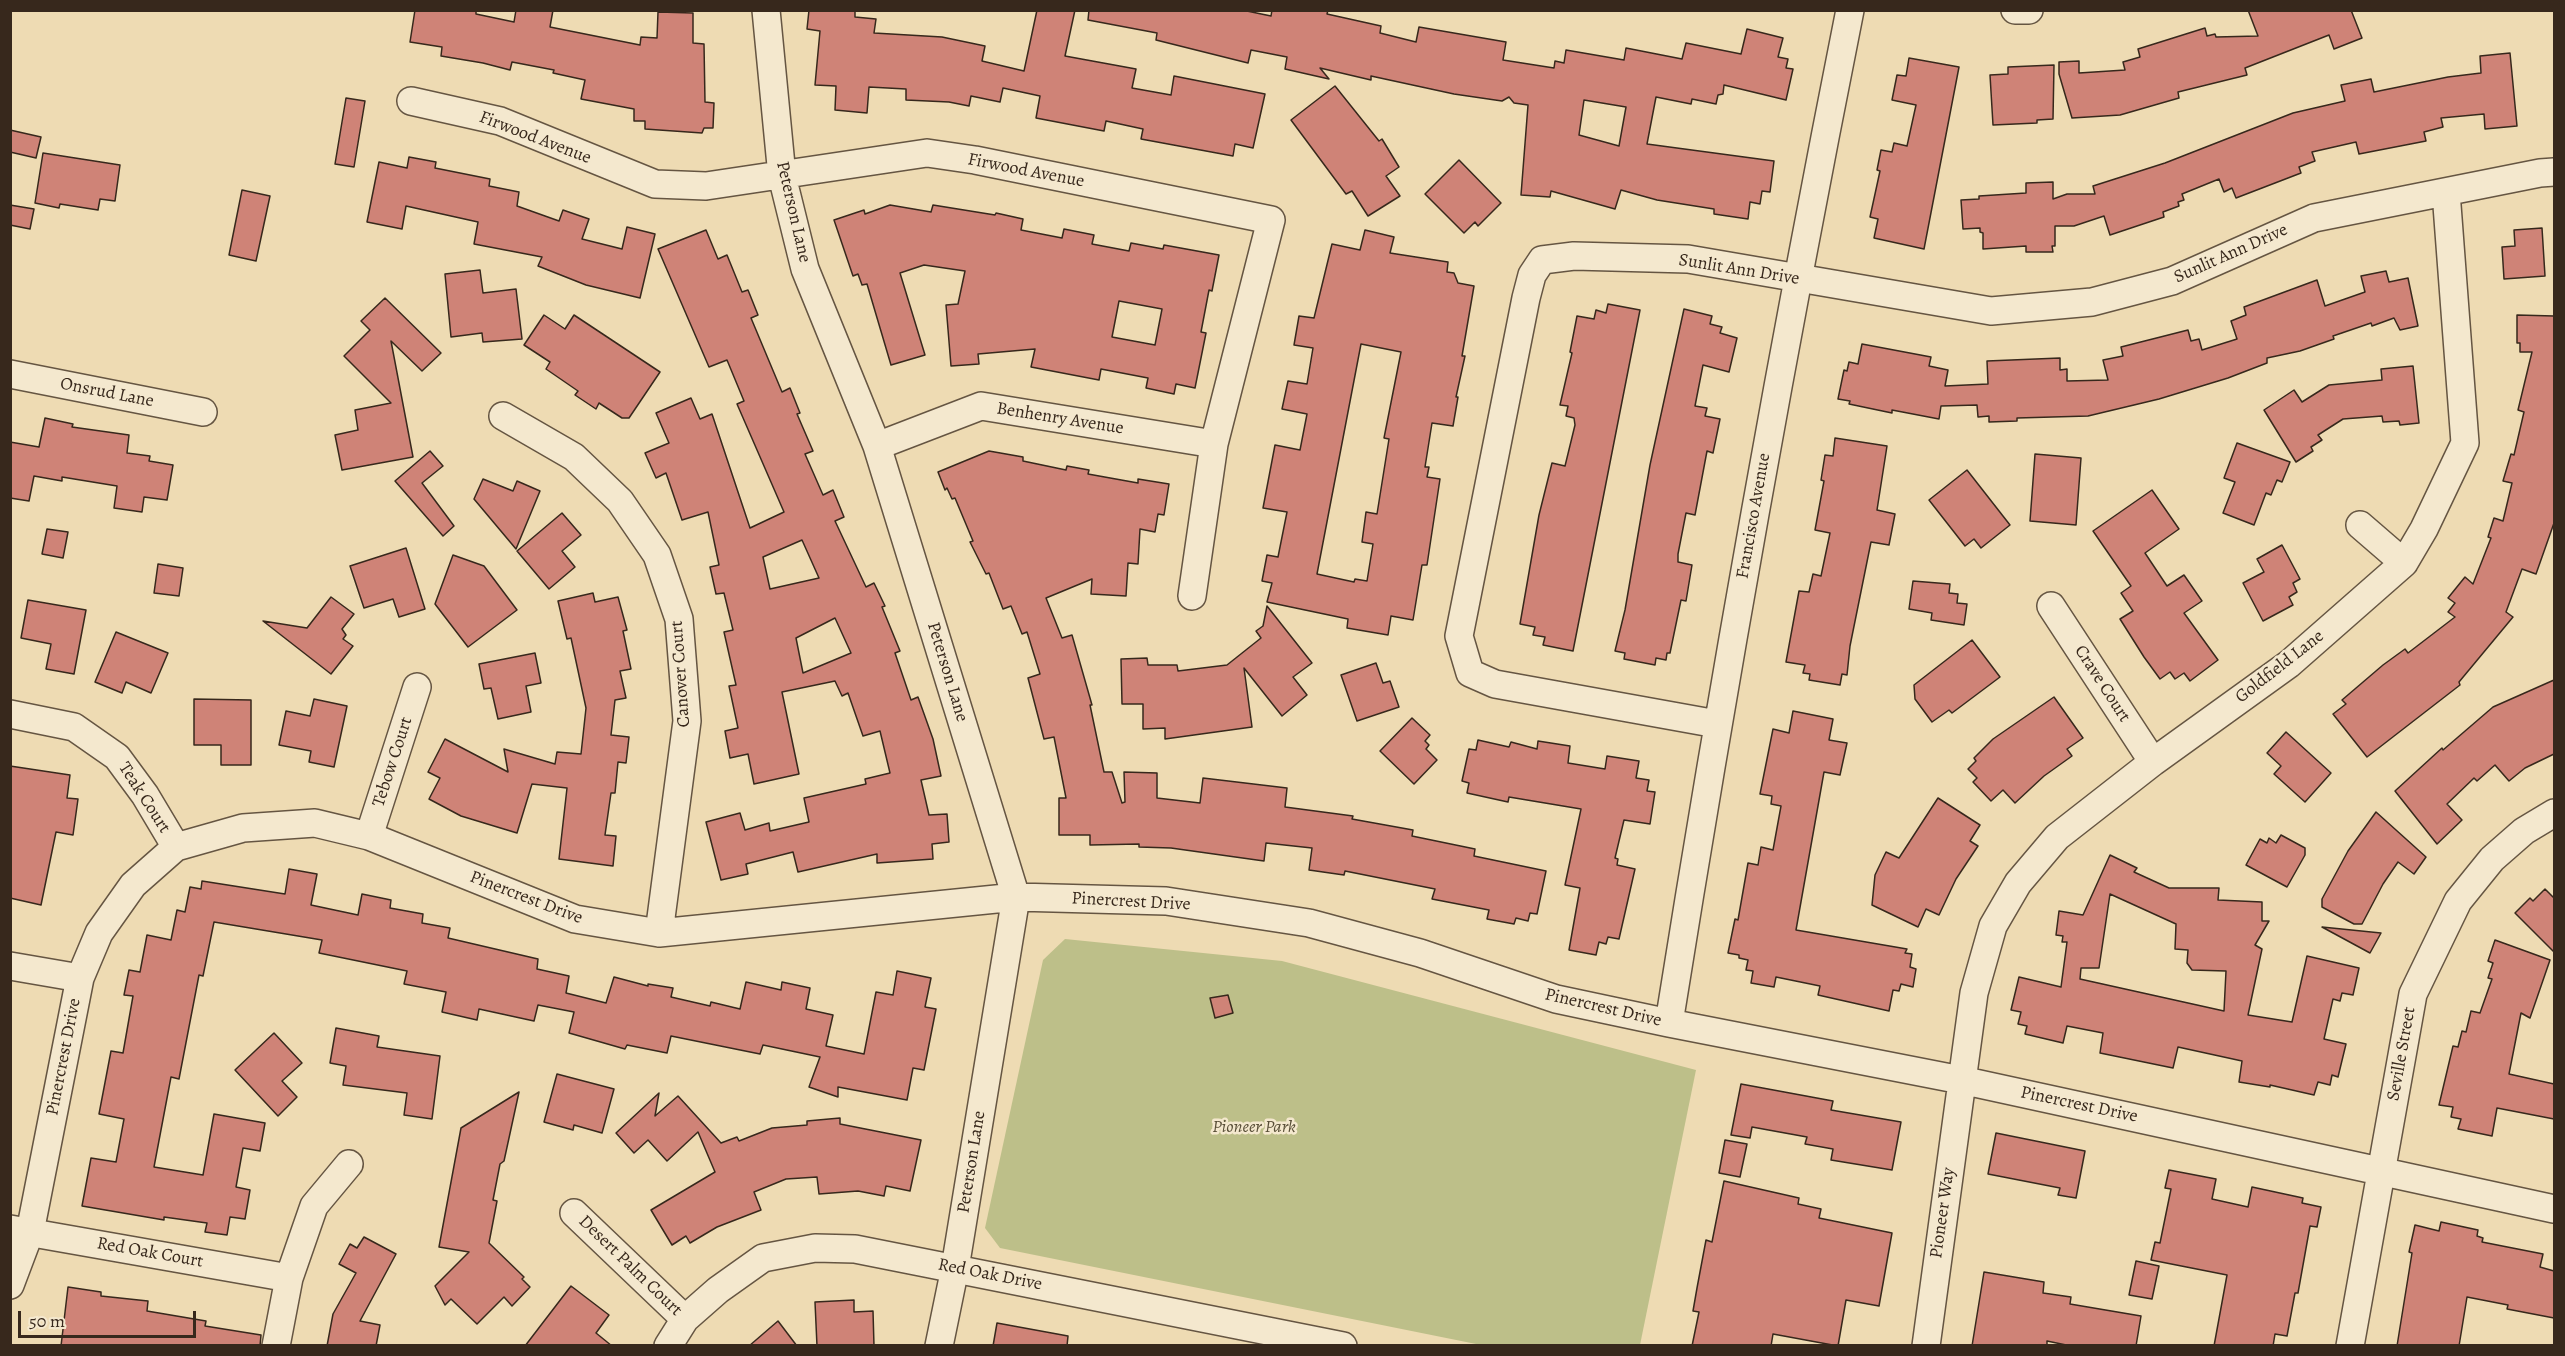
<!DOCTYPE html>
<style>
body{margin:0}
#map{position:relative;width:2565px;height:1356px;overflow:hidden;background:#eedbb3;font-family:Alegreya,serif}
canvas{display:block}
.frame{position:absolute;inset:0;border:12px solid #37281c;pointer-events:none}
.scale{position:absolute;left:18px;top:1311px;width:178px;height:27px;box-sizing:border-box;border:3px solid #37281c;border-top:0;padding-left:8px;font-size:18px;line-height:21px;white-space:nowrap;color:#37281c;-webkit-text-stroke:4px #f4e8ce;paint-order:stroke}
</style>
<div id="map">
<canvas width="2565" height="1356"></canvas>
<div class="frame"></div>
<div class="scale">50 m</div>
</div>
<script>
const c = document.querySelector('canvas').getContext('2d');
c.lineJoin = 'round';
function fill(path, color) {
  c.fillStyle = color;
  c.fill(path, 'evenodd');
}
function stroke(path, color, width, dash) {
  c.strokeStyle = color;
  c.lineWidth = width;
  c.lineCap = dash ? 'butt' : 'round';
  c.setLineDash(dash || []);
  c.stroke(path);
}
function label(font, color, halo, rows, align = 'center') {
  c.font = font + ' Alegreya,serif';
  c.lineWidth = 5;
  c.setLineDash([]);
  c.textBaseline = 'middle';
  c.strokeStyle = halo;
  c.fillStyle = color;
  for (const [text, x, y, turn = 0] of rows) {
    c.save();
    c.translate(x, y);
    c.rotate((+turn || 0) * Math.PI / 180);
    c.textAlign = isNaN(turn) ? turn : align;
    if (halo) c.strokeText(text, 0, 0);
    c.fillText(text, 0, 0);
    c.restore();
  }
}
fill(new Path2D(`
 M1065,939l217,22 414,109 -56,275h-159l-481,-97 -15,-20 58,-268z`), '#bdbf89');
const building = new Path2D(`
 M415,10h61v4l38,8 2,-12h37l-3,17 90,18 1,-8 16,1 1,-26 35,1v30l11,1 1,58 9,1 -1,25h-9l-2,5 -57,-4v-8h-11v-12l-53,-10 4,-19 -32,-7 1,-3 -42,-8 -2,8 -27,-7 -42,-7 1,-9 -32,-5z
 M809,10h46v7l21,2 -2,14 68,4 43,9 -3,15 42,10 13,-61h38l-10,46 71,13 -4,19 39,7 3,-19 91,18 -12,54 -18,-4 -2,12 -92,-17 2,-10 -37,-8 -2,10 -68,-13 4,-22 -37,-8 -3,14 -29,-6 -2,10 -20,-4 -43,-2v-11l-37,-2 -2,26 -32,-3 1,-24 -21,-1 5,-54 -13,-2z
 M1089,10h153l29,6 1,-6h56l-1,4 54,12 -1,7 36,9 3,-15 87,15 -3,18 51,8 1,-7 9,2 2,-13 58,10 2,-12 56,11 4,-16 55,11 6,-25 36,9 -5,19 10,2 -2,9 7,1 -7,31 -62,-15 -1,9 -5,1 -2,9 -24,-5 -1,5 -35,-7 -9,47 127,17 -4,31 -8,-1 -2,13 -10,-2 -2,17 -34,-5v-5l-57,-9 -36,-10 -6,19 -64,-18 -1,6 -29,-2 7,-90 -14,-2 -5,-6 -7,4 -48,-7 -83,-18v4l-51,-12 9,11 -44,-10 2,-12 -36,-7 -3,13 -92,-23 1,-7 -69,-13zM1584,100l42,7 -7,39 -40,-11z
 M2248,10h103l11,28 -28,11 -5,-14 -84,33 2,7 -69,17 1,6 -59,17 -48,3 -13,-44v-12l20,-1v12l46,-3 -2,-8 17,-5 -2,-8 67,-21 2,8 8,-2 1,3 42,-1z
 M2510,53l7,73 -32,3 -1,-15 -43,4 2,9 -19,5 2,9 -67,13 -3,-12 -44,10 3,9 -16,6 2,6 -65,25 -4,-10 -8,4 -5,-13 -37,15 2,6 -6,2 1,4 -16,6 1,5 -54,18 -6,-19 -30,10h-19v20h-3l1,6h-27v-6l-43,3v-16l-3,-1v-4l-17,1 -2,-29 18,-1v-3l47,-3v-10l27,-1v17l14,-5h28l-2,-8 72,-23 128,-50 52,-12 -4,-16 30,-6 3,13 74,-15 33,-4 -1,-17z
 M1909,58l50,9 -35,182 -50,-11 4,-19 -8,-2 10,-46 -3,-1 4,-20 11,2 2,-9 13,3 9,-41 -24,-5 5,-25 9,1z
 M2054,65l-1,54 -16,1v3l-44,2 -3,-50 18,-1v-7z
 M1335,86l44,55 3,-2 17,28 -13,9 14,20 -32,20 -16,-25 -6,3 -55,-74z
 M346,98l19,3 -11,66 -19,-3z
 M10,130l31,7 -5,21 -26,-6z
 M43,153l77,12 -5,36 -15,-2 -2,11 -38,-6 -1,4 -24,-5z
 M409,157l27,5 -1,6 55,11 -1,7 30,6 -2,14 42,15 4,-11 26,9 -7,20 40,10 5,-22 28,7 -15,64 -54,-13 -48,-19 4,-9 -68,-13 4,-22 -72,-16 -4,23 -35,-7 12,-60 28,6z
 M1459,160l42,43 -23,23 -3,-4 -11,11 -39,-39z
 M242,190l28,6 -14,65 -27,-6z
 M10,205l24,4 -4,20 -20,-4z
 M890,205l41,7 2,-7 62,10 1,-2 27,6 -2,11 41,8 2,-9 30,6 -2,9 37,7 2,-8 32,6 1,-4 55,10 -7,36 -3,-1 -8,42 5,1 -11,55 -19,-4 -2,10 -28,-6 2,-10 -47,-9 -2,11 -68,-13 4,-18 -57,5 1,10 -28,2 -5,-61 12,-1 7,-33 -41,-6 -24,8 25,82 -34,10 -24,-81 -5,1 -4,-11 -5,2 -19,-56 30,-10 1,4zM1119,301l43,8 -7,36 -43,-8z
 M2542,228l3,48 -41,3 -2,-32 13,-1 -1,-16z
 M706,230l12,29 9,-4 15,37 6,-2 10,25 -7,3 31,74 8,-4 10,25 -3,1 16,37 -8,3 18,41 10,-5 11,27 -9,4 31,66 8,-4 11,23 -3,1 18,44 -5,2 16,47 7,-3 15,42 8,37 -20,4 8,35 18,-1 2,28 -17,2 1,15 -56,4v-9l-79,18 -5,-20 -47,12 2,10 -27,6 -15,-58 34,-9 5,17 24,-7 1,8 39,-9 -5,-24 62,-14 -1,-5 25,-6 -10,-42 -17,5 -15,-43 -6,3 -7,-15 -53,11 17,82 -45,10 -6,-30 -18,4 -5,-27 13,-3 -9,-42 7,-1 -12,-53 9,-2 -9,-37 -8,1 -6,-27 9,-2 -11,-53 -26,8 -16,-47 -10,5 -11,-25 24,-10 -13,-30 35,-15 9,21 12,-5 38,114 34,-16 -47,-108 7,-3 -17,-41 -18,7 -51,-118zM802,540l17,38 -49,11 -7,-32zM835,618l16,35 -48,20 -7,-35z
 M1365,230l29,7 -4,16 58,9 -1,10 7,1 4,10 16,3 -12,70h3l-9,41h2l-5,29 -21,-3 -7,44h4l-2,10 13,2 -13,86h-5l-9,55 -22,-4 -3,19 -41,-7 1,-9 -81,-17 5,-19 -10,-2 5,-26 11,2 9,-45 -24,-4 12,-63 25,5 7,-36 -25,-5 6,-28 19,3 6,-36 -19,-3 5,-29 15,2 18,-74 28,6zM1361,344l40,8 -17,86 5,1 -12,75 -11,-2 -4,30 11,2 -6,37 -12,-2 -1,3 -37,-8z
 M480,270l3,23 33,-4 6,50 -39,3 -1,-9 -31,4 -6,-63z
 M2386,271l3,11 19,-4 10,48 -18,4 -6,-12 -22,8 -1,-3 -38,13 1,3 -34,12 -33,7v5l-39,15 -69,21 -71,17 -71,2v3l-28,1v-6l-11,1 -1,-12 -36,1 -2,13 -47,-9v3l-43,-9 1,-3 -12,-2 6,-29 3,1 2,-9 9,2 4,-20 69,13 -2,9 19,4 -3,16 43,-2 -1,-23 73,-3v12l7,-1v12l41,-1 -5,-20 20,-4 -2,-9 67,-17 3,11 8,-2 3,11 35,-11 -6,-18 15,-6 -2,-8 73,-27 8,26 40,-14 -4,-16z
 M385,298l56,55 -19,18 -31,-30 22,116 -71,13 -7,-35 23,-5 -3,-20 36,-7 -47,-47 26,-26 -9,-9z
 M1608,304l32,6 -67,341 -30,-6 2,-8 -12,-2 2,-8 -15,-3 19,-109 13,-52 13,3 10,-41 -1,-7 -8,-2 2,-10 -8,-1 12,-52 -2,-1 7,-36 17,3 2,-9 10,3z
 M1684,309l28,7 -2,8 12,3 -2,6 17,5 -8,34 -26,-7 -8,41 12,2 -2,8 15,3 -7,34 -6,-2 -12,64 -9,-2 -8,41v8l14,3 -6,36 -5,-1 -11,53h-3l-1,7 -10,-2 -1,7 -31,-6 1,-6 -10,-2 10,-41 25,-145z
 M544,315l21,14 9,-14 86,57 -31,46h-7l-23,-15 -3,6 -21,-14 3,-4 -32,-22 4,-7 -26,-17z
 M2517,315l37,1v207l-18,51 -14,-5 -16,43 7,5 -54,65 1,3 -93,72 -34,-43 13,-10 -4,-4 41,-35 22,-16 3,4 47,-36 -7,-5 7,-9 -7,-5 17,-21 8,7 18,-46 -3,-1 6,-19 9,3 9,-38 -9,-2 8,-27 3,1 10,-43 -6,-2 14,-58h-12v-9h-3z
 M2413,366l6,57 -19,2 -1,-4 -16,1 -1,-6 -39,3 -25,16 4,5 -11,7 2,4 -17,11 -32,-52 30,-20 8,12 27,-17 53,-5 -1,-11z
 M45,418l28,6 -1,3 57,8 -2,18 23,3 -1,5 24,4 -6,35 -23,-3 -2,15 -28,-4 3,-22 -55,-9v4l-28,-5 -5,25 -19,-3v-56l29,5z
 M1835,438l52,8 -10,64 18,4 -6,31 -18,-3 -21,104 -3,29 -5,-1 -2,11 -31,-5 1,-6 -7,-1 2,-8 -19,-3 13,-71 10,1 4,-18 8,2 9,-43 -15,-3 9,-49 -3,-1 4,-25 8,1z
 M2237,443l53,19 -8,20 -5,-2 -6,15 -5,-2 -12,32 -31,-12 12,-31 -11,-4z
 M430,451l13,15 -21,17 32,43 -11,10 -48,-55z
 M989,451l34,6v4l43,9 1,-4 22,4 -1,4 50,9v-4l31,5 -5,31 -6,-1 -3,18 -15,-3 -2,35 -10,-1 -2,33 -35,-2 1,-15 -46,19 16,40 10,-3 20,70h-2l14,67h8l10,31 3,-1 -1,-30 33,1v25l43,5 3,-25 84,10 -2,19 68,9 -1,3 61,11 -1,6 63,13 -1,7 72,15 -9,43 -7,-1 -2,8 -12,-3 -2,6 -27,-5 2,-9 -57,-11 3,-10 -90,-18 -1,4 -35,-5 3,-22 -46,-5 -2,18 -93,-13 -32,-1v-3l-49,1v-10h-31v-37h7l-12,-61 -10,2 -16,-61 12,-4 -13,-42 -5,2 -11,-28 -8,3 -14,-36 -3,1 -16,-32 3,-1 -18,-43 -3,1 -5,-11 -2,2 -7,-18z
 M2035,454l46,4 -5,67 -46,-4z
 M1967,470l43,55 -29,23 -7,-9 -9,7 -36,-46z
 M483,479l30,12 4,-10 23,10 -24,58 -42,-50z
 M2152,490l27,39 -34,24 22,33 17,-11 18,26 -18,12 34,47 -28,21 -6,-8 -9,6 -5,-7 -10,7 -16,-22 -24,-38 13,-8 -12,-18 10,-7 -38,-55z
 M562,513l19,22 -19,16 13,16 -26,22 -32,-38z
 M47,529l21,3 -5,26 -21,-4z
 M2282,545l18,34 -7,4 4,9 -8,5 4,8 -30,16 -20,-38 21,-11 -7,-13z
 M406,548l19,61 -26,8 -6,-18 -29,9 -14,-42z
 M453,555l31,11 33,44 -49,37 -33,-43z
 M158,564l25,4 -4,28 -25,-3z
 M1913,581l37,3 -1,9 9,1 -1,9 10,1 -3,21 -33,-5 1,-7 -23,-4z
 M593,593l2,9 23,-5 9,33 -4,1 8,38 -11,2 6,27 -11,2 -4,35 18,2 -3,26 -8,-1 -3,31h-4l-6,42 11,1 -3,30 -54,-7 8,-71 -35,-4 -15,49 -56,-17 -32,-17 11,-21 -12,-6 17,-33 63,33 -4,-23 51,15 2,-12 24,2 5,-46 -15,-70 -4,1 -9,-38z
 M331,597l23,17 -12,15 4,6 -3,4 10,7 -22,28 -68,-53 44,7z
 M28,600l58,10 -12,64 -28,-5 5,-25 -30,-6z
 M1267,606l45,57 -19,14 14,18 -25,21 -38,-48 8,59 -87,12v-11l-22,1v-25h-21l-1,-45 26,-1 1,7h29l1,6 49,-6 34,-27 -5,-7 7,-5z
 M116,632l52,21 -17,40 -25,-11 -4,11 -27,-11z
 M1972,640l28,37 -48,36 -3,-3 -17,12 -17,-23 -1,-14z
 M535,653l6,30 -15,3 5,26 -33,7 -7,-31 -7,1 -5,-25z
 M1376,663l7,20 7,-2 9,26 -42,14 -16,-46z
 M2554,680v74l-29,14 -16,13 -14,-16 -18,16 -3,-3 -27,26 15,16 -25,24 -42,-53 47,-43 1,2 50,-43z
 M2054,697l29,41 -16,11 5,7 -28,20 -29,27 -12,-13 -12,11 -18,-19 4,-4 -9,-9 8,-8 -2,-3 19,-19z
 M194,699l57,1v65h-30v-20h-27z
 M314,699l33,7 -13,61 -25,-5 2,-11 -32,-6 7,-34 24,5z
 M1793,711l40,8 -4,21 18,3 -7,32 -16,-3 -28,158 111,19 -2,4 7,1 -2,13 6,2 -3,18 -12,-3 -2,7 -6,-1 -4,21 -71,-16 2,-9 -44,-9 -2,10 -23,-4 2,-12 -7,-1 2,-10 -9,-2v-3l-11,-2 7,-34 3,1 10,-57 10,2 3,-18 12,3 8,-44 -10,-2 1,-8 -12,-2 13,-65 16,4z
 M1412,718l18,17 -5,6 4,4 -3,4 11,11 -23,24 -34,-33z
 M2286,732l45,41 -26,29 -31,-28 7,-8 -14,-13z
 M1478,740l31,7 2,-5 26,7 1,-8 32,5 -2,17 37,6 2,-13 32,5 -3,17 13,2 -2,11 8,1 -5,32 -26,-4 -9,38 3,1 -1,6 18,4 -16,70 -11,-2 -2,7 -7,-2 -3,13 -27,-5 11,-62 -15,-3 16,-76 -72,-12 -1,5 -41,-9 2,-10 -7,-2 7,-32 7,1z
 M10,766l60,9 -3,23 11,1 -5,36 -17,-3 -15,73 -31,-7z
 M1938,798l42,27 -10,16 8,5 -22,33 -17,36 -13,-6 -8,18 -46,-22 3,-30 11,-23 13,6z
 M2376,812l50,45 -12,17 -16,-12 -15,22 -21,40h-8l-32,-17v-8l26,-48z
 M2281,835l24,13v7l-18,32 -41,-22 14,-26 7,4 2,-5 7,5z
 M2110,855l27,13 -3,4 35,16h50l-1,12 44,2v19h7l-14,24 7,4 -14,66 44,7 15,-66 52,12 -6,27 -11,-2 -2,8 -7,-2 -9,40 22,5 -8,33 -6,-2 -2,10 -12,-3 -4,13 -44,-10v2l-31,-5 3,-21 -64,-14 -5,21 -73,-15 3,-20 -36,-7 -4,17 -38,-9 2,-8 -9,-2 3,-12 -10,-2 8,-33 42,10 6,-45h-5l1,-6 -7,-1 3,-24 24,4zM2110,894l66,30 -1,25 13,1 -1,13 5,7 34,1 -2,40 -144,-32 1,-11h18z
 M289,869l28,5 -6,31 47,10 4,-21 29,6 -1,8 33,6 -1,9 28,5 -2,10 90,21 -1,10 32,7 -3,17 40,10 8,-26 34,9v-2l25,4 -2,9 39,9 1,-4 29,7 6,-27 35,8 1,-8 28,6 -4,21 27,6 -7,31 38,8 12,-62 17,3 4,-24 34,7 -6,29 11,2 -12,61 -11,-2 -6,32 -69,-13v10l-29,-10 11,-30 -57,-12 -3,9 -89,-18 -4,17 -40,-8 -2,4 -56,-16 5,-21 -36,-7 -4,16 -55,-12 -2,11 -35,-8 4,-20 -42,-8 3,-13 -88,-18 3,-13 -108,-18 -11,54 -4,-1 -20,104 -8,-2 -17,90 49,8 11,-61 51,9 -5,28 -17,-3 -7,39 14,3 -5,29 -15,-2 -3,18 -22,-3 2,-9 -43,-6v3l-82,-14 9,-48 25,4 8,-43 -25,-5 12,-63 12,2 10,-57 -9,-1 5,-25 11,2 7,-37 24,5 6,-30 8,2 5,-25 11,2 1,-8 83,13z
 M2545,889l9,9v54l-39,-39 15,-15 3,3z
 M2322,927l59,6 -11,20z
 M2495,940l55,20 -20,58 -9,-5 -12,61 45,10v35l-57,-11 -5,28 -34,-7 3,-10 -10,-2 2,-10 -14,-2 14,-59 5,1 4,-16 4,1 5,-21 9,2 12,-34 -4,-1 5,-15 -5,-2z
 M1228,995l5,18 -18,5 -5,-20z
 M336,1028l43,8 -2,11 63,9 -8,63 -28,-4 3,-22 -64,-8 3,-19 -16,-3z
 M274,1033l28,30 -20,18 15,16 -19,19 -43,-46z
 M557,1074l57,15 -12,44 -28,-8 -1,5 -29,-8z
 M1741,1084l92,17 -2,9 70,12 -9,48 -61,-10 2,-11 -28,-5 2,-7 -55,-10 -2,11 -19,-3z
 M519,1092l-15,69 -4,3 -7,36 4,1 -8,42 35,34 -2,2 8,8 -18,19 -8,-9 -27,27 -26,-25 -6,6 -10,-19 34,-34 -30,-5 22,-119z
 M659,1093l-4,23 23,-20 43,47 16,-6 2,4 33,-13 35,-3v-4l33,-3v6l81,16 -11,51 -24,-5 -2,10 -26,-5 -39,3 -2,-17 -31,2 -32,13 7,18 -44,17 -27,16 -4,-7 -14,9 -21,-35 64,-38 -17,-40 -31,29 -19,-21 -14,13 -18,-20z
 M1996,1133l89,18 -9,47 -18,-3 2,-7 -72,-14z
 M1725,1140l22,4 -7,33 -21,-4z
 M2169,1170l47,9 -4,20 36,8 4,-20 51,11 -1,5 19,4 -4,20 -7,-1 -12,67h-3l-8,43 -12,-2 -2,12h-59l13,-71 -76,-15 4,-18 5,1 11,-54 -6,-1z
 M1724,1181l75,17 -1,6 23,5 -2,9 73,15 -13,73 -33,-6 -8,46 -65,-12 -2,12h-79l7,-34 -6,-1 4,-23 9,-48 6,2z
 M2441,1222l37,8 -1,6 6,2 -1,4 61,12 -3,13 14,4v47l-47,-9 1,-4 -41,-8 -8,49h-62l15,-93 -3,-1 6,-27 24,6z
 M364,1237l32,17 -36,67 20,4 -4,21h-49l6,-32 23,-41 -17,-9 11,-20 7,4z
 M2136,1261l23,5 -7,33 -23,-4z
 M1984,1272l60,10 -1,11 28,4 -1,7 71,12 -5,30h-65l-24,-5v5h-75z
 M571,1286l38,29 -13,18 16,13h-87z
 M68,1287l33,5v4l47,5 -1,10 59,10 -1,5 56,9 -1,11h-199z
 M854,1300v12l19,-1 1,35h-57l-2,-44z
 M778,1321l19,25h-48z
 M997,1323l71,13 -1,10h-74z`);
fill(building, '#cf8377');
stroke(building, '#37281c', 1.5);
const street = new Path2D(`
 M766,10l16,166 23,93 72,177 139,451 -61,371 -16,78
 M2015,10h14
 M411,101l89,20 155,63 51,2 221,-33 48,7 296,60 -57,224 -22,152
 M10,374l193,38
 M503,416l71,41 46,44 37,54 22,64 8,102 -28,212
 M877,446l104,-40 233,38
 M2360,525l44,38
 M2051,606l102,156
 M10,714l64,13 43,30 28,38 31,52
 M1717,724l-222,-40 -25,-11 -11,-37 67,-338 6,-23 10,-15 32,-4 114,3 303,52 101,-9 80,-21 142,-63 226,-45 14,-1
 M369,836l48,-149
 M10,966l70,12
 M1669,1023c54,-339 114,-676 181,-1013
 M574,1213l111,106
 M10,1229l279,49
 M10,1285l20,-53 50,-254 19,-45 34,-48 43,-38 67,-19 72,-5 54,13 206,83 84,14 357,-36 150,4 143,22 111,30 136,46 113,24 292,57 593,129
 M276,1346l13,-68 25,-72 35,-42
 M668,1346l17,-27 33,-29 45,-32 52,-10 40,1 488,97
 M1926,1346l48,-353 19,-67 25,-43 39,-46 96,-75 136,-98 115,-101 20,-34 41,-86 -19,-251
 M2350,1346l63,-352 45,-93 34,-42 32,-28 30,-18`);
stroke(street, '#655542', 30);
stroke(street, '#f4e8ce', 27);
label('18px', '#37281c', '#f4e8ce', [
 ["Firwood Avenue",535,138,21],
 ["Firwood Avenue",1026,171,11],
 ["Peterson Lane",793,212,77],
 ["Sunlit Ann Drive",2231,254,-24],
 ["Sunlit Ann Drive",1739,270,9],
 ["Onsrud Lane",107,393,11],
 ["Benhenry Avenue",1060,419,9],
 ["Francisco Avenue",1754,516,-80],
 ["Goldfield Lane",2280,667,-38],
 ["Peterson Lane",947,672,73],
 ["Canover Court",681,674,-94],
 ["Crave Court",2102,684,57],
 ["Tebow Court",393,762,-72],
 ["Teak Court",144,798,57],
 ["Pinercrest Drive",526,898,21],
 ["Pinercrest Drive",1131,902,3],
 ["Pinercrest Drive",1603,1008,13],
 ["Seville Street",2402,1054,-80],
 ["Pinercrest Drive",64,1057,-79],
 ["Pinercrest Drive",2079,1105,12],
 ["Peterson Lane",972,1162,-81],
 ["Pioneer Way",1943,1213,-82],
 ["Red Oak Court",150,1253,10],
 ["Desert Palm Court",630,1266,44],
 ["Red Oak Drive",990,1275,11]
]);
label('italic 18px', '#584e37', '#f4e8ce', [
 ["Pioneer Park",1254,1128]
]);
</script>
